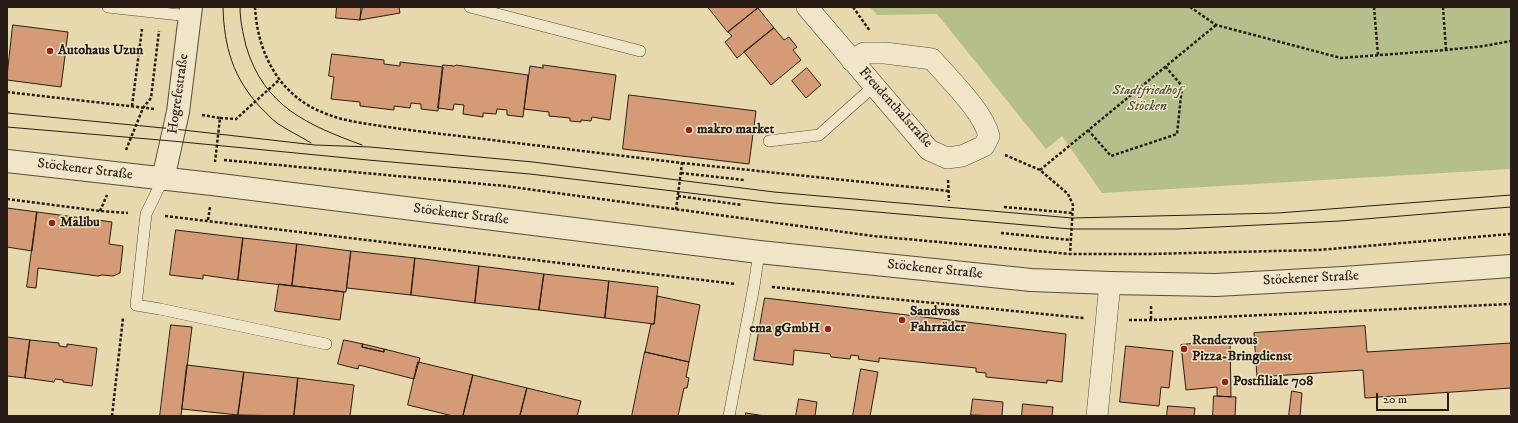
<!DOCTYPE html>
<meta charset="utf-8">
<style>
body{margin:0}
#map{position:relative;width:1518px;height:423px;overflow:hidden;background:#e7d9ad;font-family:"IM FELL DW Pica",serif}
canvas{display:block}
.frame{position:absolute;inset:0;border:8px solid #281d16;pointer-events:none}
.scale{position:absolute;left:1376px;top:393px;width:73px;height:18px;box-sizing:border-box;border:2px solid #281d16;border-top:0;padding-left:5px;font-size:12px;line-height:14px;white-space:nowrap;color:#281d16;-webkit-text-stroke:3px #efe6ca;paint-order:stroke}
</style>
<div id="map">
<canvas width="1518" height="423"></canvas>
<div class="frame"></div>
<div class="scale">20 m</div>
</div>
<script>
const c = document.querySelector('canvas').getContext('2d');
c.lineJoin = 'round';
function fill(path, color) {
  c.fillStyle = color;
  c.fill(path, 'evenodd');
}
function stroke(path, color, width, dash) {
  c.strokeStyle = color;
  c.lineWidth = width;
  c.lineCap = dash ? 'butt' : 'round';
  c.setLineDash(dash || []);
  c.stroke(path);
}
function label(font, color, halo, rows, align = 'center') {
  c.font = font + ' "IM FELL DW Pica",serif';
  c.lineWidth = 3;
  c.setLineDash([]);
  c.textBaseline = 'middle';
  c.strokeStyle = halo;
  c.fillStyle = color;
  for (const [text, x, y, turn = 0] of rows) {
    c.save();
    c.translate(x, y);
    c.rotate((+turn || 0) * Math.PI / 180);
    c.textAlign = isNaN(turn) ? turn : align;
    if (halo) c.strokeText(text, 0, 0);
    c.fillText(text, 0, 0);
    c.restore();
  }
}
fill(new Path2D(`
 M870,7h641v162l-409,24 -40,-57 -16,13 -109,-135 -60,1z`), '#b4bf8b');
const building = new Path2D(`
 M337,7h24l-1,13 -24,-2z
 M363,7h36l1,6 -40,7z
 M708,7h49l1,1 -30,24z
 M758,8l16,20 -37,30 -12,-16 7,-6 -4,-4z
 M13,25l55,7 -7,55 -54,-7z
 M774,28l10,12 5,-3 8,10 -4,3 8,10 -30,25 -27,-33z
 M332,54l52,6v4l16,2v-4l43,5 -5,44 -17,-2v-5l-10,-1 -1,5 -16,-2v4l-34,-4v-4l-29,-3 3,-22 -5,-1z
 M443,65l12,1 1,-1 72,10 -5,42 -16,-2v-5l-10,-1 -1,5 -13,-1v4l-20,-3 1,-9 -10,-1 -1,6 -15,-2z
 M543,65l73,10 -6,45 -18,-3 -1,4 -10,-1v2l-11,-1v-3l-21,-2v-4l-25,-3 6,-43 13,2z
 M807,68l14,17 -15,13 -14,-17z
 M629,95l127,16 -7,53 -126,-15z
 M7,208l30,4 -5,39 -25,-4z
 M37,212l75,10 -3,22 14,2 -3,27 -7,3 -11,-1 -4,1 -60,-8 -2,20 -9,-1z
 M176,230l67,8 -5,42 -35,-5v4l-33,-4z
 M243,238l54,6 -5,42 -54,-6z
 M297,244l54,7 -5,41 -54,-6z
 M351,251l64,7 -4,37 -64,-7z
 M415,258l64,8 -4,37 -64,-8z
 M479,266l65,8 -5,36 -64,-7z
 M544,274l65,7 -4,37 -66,-8z
 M609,281l49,6 -4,37 -49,-6z
 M279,284l65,8 -4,28 -65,-9z
 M657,296l43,9 -11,57 -44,-10 6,-28h3z
 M765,298l301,36 -4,48 -15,-2v3l-61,-6v-4l-10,-1v-4l-97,-10v4l-21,-3 1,-3 -8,-1 -1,4 -19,-2 -1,-3 -36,-4 -1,15 -39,-5z
 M171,325l21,2 -11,89h-21z
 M1365,326l2,26 144,-9v45l-146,10 -2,-28 -106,7 -3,-44z
 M7,337l23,3 -5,38 -18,-2z
 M30,340l29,3v3l8,1v-3l30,4 -5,38 -29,-4v-2l-8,-1 -1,3 -29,-4z
 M344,340l19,4 -1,3 22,5v-3l36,9 -6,21 -55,-14 -1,4 -20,-5z
 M1230,340l1,57 -14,-1v-9l-31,3 -5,-45z
 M363,344l21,5v3l-22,-5z
 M1126,346l47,5 -4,37 -8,-1 -2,19 -39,-4z
 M645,352l44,10 -3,15 3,1 -2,10h-3l-6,28h-46z
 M418,362l55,13 -10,41h-10l-45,-11z
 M187,365l57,7 -6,43 -56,-6z
 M861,369l17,3 -8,44h-17z
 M244,372l54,6 -4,38 -56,-1z
 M473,375l54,13 -7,28h-57z
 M298,378l56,7 -4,31h-56z
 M527,388l54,13 -4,15h-57z
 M1292,391l10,2 -2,23h-11z
 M1214,396l22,1 -1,19h-22z
 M799,399l18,3 -2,14h-19z
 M973,399l30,3 -1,14 -31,-1z
 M1023,404l30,3 -1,9h-30z
 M1168,406l27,2 -1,8h-27z
 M746,413l19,3h-19z`);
fill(building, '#d49b76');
stroke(building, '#281d16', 1);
const service = new Path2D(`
 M108,7l81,9
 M470,7l170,44
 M769,141l50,-6 55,-49
 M163,179l-17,35 -10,91 24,4 166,35
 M729,416l25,-130 5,-34`);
const minor = new Path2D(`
 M807,7l122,143 18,8 15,-2 22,-10 5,-10c-6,-25 -40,-57 -57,-77l-47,-6h-21l-12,8
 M1097,416l13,-133`);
const tertiary = new Path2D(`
 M7,161l205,23 547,68 272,28 79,3 106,2 127,-7 168,-12
 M163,179l15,-67 13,-105`);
stroke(service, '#584c3c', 12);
stroke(minor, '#584c3c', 22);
stroke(tertiary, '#584c3c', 24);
stroke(new Path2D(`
 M255,7c2,39 18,76 51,97 25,15 48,18 75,22 26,4 52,7 78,10 74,9 148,18 223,27l-6,47
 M853,7l17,24
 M1190,7l26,18 125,33 105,-8 38,-4 27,-5
 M1374,7l4,48
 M1443,7l3,43
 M7,92l148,17
 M132,106l10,-77
 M202,115l18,3 -5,44
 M220,118l16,1 43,-39
 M1088,130l23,26 66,-22 5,-48 -17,-20
 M126,150l17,-42 8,-10 8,-67
 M1005,155l35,15 28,24 5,11 -3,49
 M224,160l281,26 368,50 197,18h79l169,-4 193,-16
 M682,163l267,28
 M1040,170l176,-145
 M681,173l63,7
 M948,180l1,21
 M678,196l64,9
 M7,199l93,12 28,2
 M1004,207l69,6
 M100,211l7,-16
 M165,216l571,68
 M208,220l2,-13
 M1001,233l70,7
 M772,287l312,31
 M1151,306v14
 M1129,320h22l360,-16
 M112,416l11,-98`), '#281d16', 2.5, [3, 2]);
stroke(service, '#efe6ca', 11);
stroke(minor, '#efe6ca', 21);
stroke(tertiary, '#efe6ca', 22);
stroke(new Path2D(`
 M223,7c1,40 10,71 38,101 5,4 10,11 16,15 10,7 23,13 34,20
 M240,7c0,14 3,26 6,39 18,61 62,79 116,99
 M7,113l167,16 141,16 55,2 163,15 241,30 298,26 206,-5 233,-18
 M7,127l165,14 196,19 162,14 244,29 297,26h106l163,-8 171,-14`), '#281d16', 1);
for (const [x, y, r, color] of [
 [50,51,4,"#8f2418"],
 [689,130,4,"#8f2418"],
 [52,223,4,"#8f2418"],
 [902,320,4,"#8f2418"],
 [828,329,4,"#8f2418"],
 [1184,349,4,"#8f2418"],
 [1225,382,4,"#8f2418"]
]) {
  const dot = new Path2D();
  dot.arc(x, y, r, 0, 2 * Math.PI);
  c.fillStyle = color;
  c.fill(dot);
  stroke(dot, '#efe6ca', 1.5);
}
label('bold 14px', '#281d16', '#efe6ca', [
 ["Autohaus Uzun",58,51],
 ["makro market",697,130],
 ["Malibu",60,223],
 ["Sandvoss",910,312],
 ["Fahrräder",910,328],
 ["ema gGmbH",820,329,"right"],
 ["Rendezvous",1192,341],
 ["Pizza-Bringdienst",1192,357],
 ["Postfiliale 708",1233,382]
], 'left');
label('italic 14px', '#524e39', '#efe6ca', [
 ["Stadtfriedhof",1147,91],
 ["Stöcken",1147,107]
]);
label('14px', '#281d16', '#efe6ca', [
 ["Hogrefestraße",179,94,-82],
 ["Freudenthalstraße",895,108,48],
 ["Stöckener Straße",85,170,7],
 ["Stöckener Straße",461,215,7],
 ["Stöckener Straße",935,270,6],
 ["Stöckener Straße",1311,279,-3]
]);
</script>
